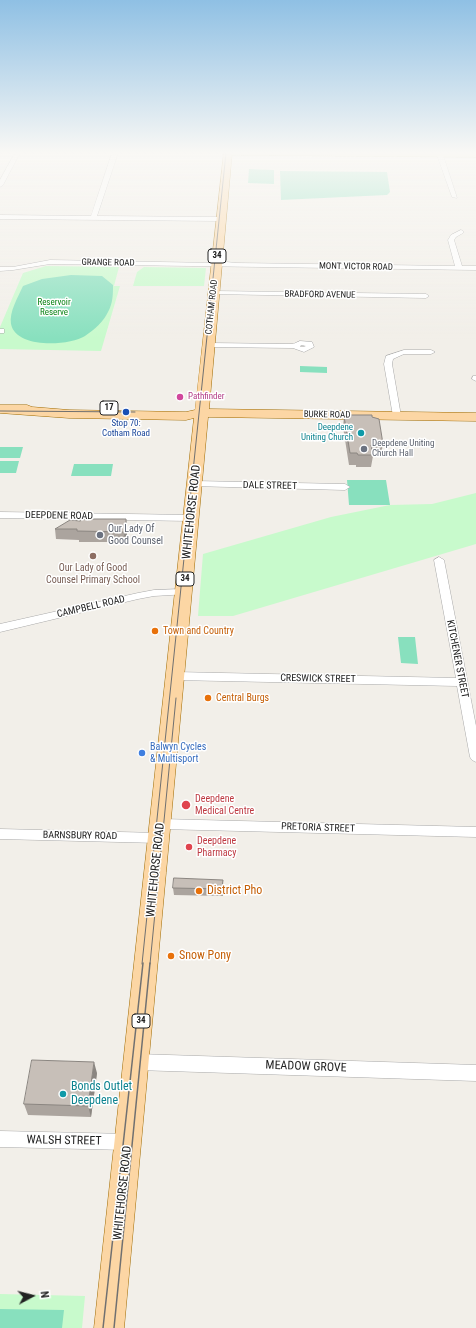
<!DOCTYPE html>
<style>
body{margin:0}
#map{position:relative;width:476px;height:1328px;overflow:hidden;background:#f2efe9;font-family:"Roboto Condensed",sans-serif}
canvas{display:block}
.north{position:absolute;left:12px;top:1276px;width:40px;height:40px;-webkit-text-stroke:3px #fff;paint-order:stroke;rotate:83deg;font-size:11px;font-weight:700;line-height:16px;text-align:center;color:#222}
.north::after{content:'';display:block;margin:auto;width:14px;height:18px;background:#222;clip-path:polygon(50% 0,100% 100%,50% 72%,0 100%)}
</style>
<div id="map">
<canvas width="476" height="1328"></canvas>
<div class="north">N</div>
</div>
<script>
const c = document.querySelector('canvas').getContext('2d');
c.lineJoin = 'round';
function fill(path, color) {
  c.fillStyle = color;
  c.fill(path, 'evenodd');
}
function stroke(path, color, width, dash) {
  c.strokeStyle = color;
  c.lineWidth = width;
  c.lineCap = dash ? 'butt' : 'round';
  c.setLineDash(dash || []);
  c.stroke(path);
}
function label(font, color, halo, rows, align = 'center') {
  c.font = font + ' "Roboto Condensed",sans-serif';
  c.lineWidth = 3;
  c.setLineDash([]);
  c.textBaseline = 'middle';
  c.strokeStyle = halo;
  c.fillStyle = color;
  for (const [text, x, y, turn = 0] of rows) {
    c.save();
    c.translate(x, y);
    c.rotate((+turn || 0) * Math.PI / 180);
    c.textAlign = isNaN(turn) ? turn : align;
    if (halo) c.strokeText(text, 0, 0);
    c.fillText(text, 0, 0);
    c.restore();
  }
}
fill(new Path2D(`
 M46,266l73,1 -5,19h6l-19,65 -101,-2v-22l23,-54z
 M144,267l62,1 -2,18h-71l4,-14z
 M476,493v51l-243,72h-35l5,-62 128,-37 59,-12 42,-1z
 M0,1294l85,2 -3,32h-82z`), '#c8facc');
fill(new Path2D(`
 M249,169l25,1v14l-26,-1z
 M280,171l107,1 3,20 -3,3 -106,5z
 M71,275l31,1 11,9c0,9 0,18 -5,27 -4,9 -14,18 -23,24 -16,10 -69,13 -74,-12 -2,-12 7,-27 12,-38l19,-7z
 M300,366l27,1v6l-27,-1z
 M0,447h23l-3,11h-20z
 M0,461h19l-3,12h-16z
 M74,464h39l-2,12h-40z
 M347,480h39l4,25h-41z
 M398,637h17l3,27 -17,-1z
 M0,1309l64,1 -2,18h-62z`), '#88e0be');
const street = new Path2D(`
 M15,153h5l-17,32 -3,2v-7z
 M112,153h6l-21,63 124,1 3,2 -3,2 -221,-2v-4l91,1z
 M440,153l3,2 14,43 -5,-1 -15,-42z
 M461,230l2,1v2l-7,4 -2,3 8,26h14v4l-426,-6 -37,6 -13,1v-4h13l37,-7 164,3 3,-2 19,2 219,3 -7,-26 3,-5z
 M214,291l212,3 3,2 -3,2 -214,-4 -1,-1z
 M0,329h4v4h-4z
 M300,341l12,1 2,5 -10,5 -11,-4 -84,-1 -4,-2 4,-2 84,1zM301,345l5,1 -3,1h-3z
 M404,350h27l4,2 -4,2h-27l-11,5 -1,5 9,52 -4,2 -4,-2 -9,-52 2,-8z
 M473,376h3v5l-4,-2z
 M194,481l151,3 5,3 -5,3 -154,-4 -1,-2z
 M0,512l191,3 5,3 -5,3 -191,-3z
 M439,557l5,3 32,166v36l-4,-2 -2,-3 -13,-71 -282,-6 -4,-1 -2,-3 2,-3 4,-1 281,6 -22,-118z
 M184,589l5,3 -1,2 -34,2 -16,3 -138,33v-8l138,-31 16,-3z
 M161,819l315,8v10l-315,-8 -5,-1 -1,-4 1,-4z
 M0,829l159,4 5,1 1,4 -1,4 -5,1 -159,-4z
 M137,1054l339,11v16l-339,-11 -5,-3 -3,-5 3,-5z
 M0,1131l128,3 6,2 2,6 -2,6 -6,2 -128,-3z`);
const secondary = new Path2D(`
 M224,153h252v4l-248,-2z`);
const primary = new Path2D(`
 M224,153h8l-23,256 267,4v8l-268,-4 -84,911h-30l100,-910 -8,2 -117,-2 -69,-5v-8h27l5,2 37,3 117,2 9,-2z`);
stroke(street, '#a9a9a9', 1);
stroke(secondary, '#707d05', 1);
stroke(primary, '#a06b00', 1);
fill(street, '#fff');
fill(secondary, '#f7fabf');
fill(primary, '#fcd6a4');
stroke(new Path2D(`
 M0,411l135,1
 M142,964l84,-811
 M150,964l26,-266`), '#707070', 1);
stroke(new Path2D(`
 M103,1328l40,-365
 M114,1328l36,-365`), '#707070', 1.5);
fill(new Path2D(`
 M344,416l28,1 11,27 -2,11 -8,1 -2,11h-15v-2h-7l-6,-38z
 M80,521l47,9v10l-2,2h-46v-2l-23,-1 -1,-10z
 M223,880v16l-49,-1 -1,-7z
 M97,1073l-6,44 -63,-2 -4,-11z`), '#aba49e');
fill(new Path2D(`
 M126,519l1,11v10l-2,2 -1,-10z
 M94,1062l3,11 -6,44 -3,-11z`), '#8b8681');
const building = new Path2D(`
 M347,415h25v2l7,2 4,25 -12,1 2,10h-15l-1,-2h-7l-6,-37h3z
 M81,519h45v11l-2,2 -47,-1v-2h-22l15,-9 10,1z
 M174,878l49,2 -1,9 -49,-1z
 M32,1060l62,2 -6,44 -64,-2z`);
fill(building, '#c7bfb8');
stroke(building, '#8b8681', 1);
const sky = c.createLinearGradient(0, 0, 0, 339);
sky.addColorStop(0, '#8fc0e4');
sky.addColorStop(0.45, '#f9f8f5');
sky.addColorStop(1, '#f9f8f500');
c.fillStyle = sky;
c.fillRect(0, 0, 476, 339);
for (const [x, y, r, color] of [
 [180,397,4,"#d1479c"],
 [126,412,4,"#1a4fb4"],
 [361,433,4,"#0f9aa8"],
 [364,449,4,"#6b7280"],
 [100,535,4,"#6b7280"],
 [93,556,4,"#8d6e63"],
 [155,631,4,"#e8710a"],
 [208,698,4,"#e8710a"],
 [142,753,4,"#3f7fe0"],
 [186,805,5,"#e0444e"],
 [189,847,4,"#e0444e"],
 [199,891,4,"#e8710a"],
 [171,956,4,"#e8710a"],
 [63,1094,4,"#0f9aa8"]
]) {
  const dot = new Path2D();
  dot.arc(x, y, r, 0, 2 * Math.PI);
  c.fillStyle = color;
  c.fill(dot);
  stroke(dot, '#fff', 1.5);
}
for (const [x, y, w] of [
 [217,256,18],
 [109,408,18],
 [185,579,18],
 [141,1021,18]
]) {
  const box = new Path2D();
  box.roundRect(x - w / 2, y - 7, w, 14, 3);
  c.fillStyle = '#fff';
  c.fill(box);
  stroke(box, '#222', 1);
}
label('bold 9px', '#222', null, [
 ["34",217,256],
 ["17",109,408],
 ["34",185,579],
 ["34",141,1021]
]);
label('9px', '#222', '#fff', [
 ["GRANGE ROAD",108,263,1],
 ["MONT VICTOR ROAD",356,267,1],
 ["BRADFORD AVENUE",320,295,1],
 ["COTHAM ROAD",212,307,-84],
 ["BURKE ROAD",327,415,1]
]);
label('9px', '#0c8416', '#fff', [
 ["Reservoir",54,303],
 ["Reserve",54,313]
]);
label('9px', '#b23c85', '#fff', [
 ["Pathfinder",188,397]
], 'left');
label('9px', '#164399', '#fff', [
 ["Stop 70:",126,424],
 ["Cotham Road",126,434]
]);
label('9px', '#0d838f', '#fff', [
 ["Deepdene",353,428],
 ["Uniting Church",353,438]
], 'right');
label('9px', '#5b616d', '#fff', [
 ["Deepdene Uniting",372,444],
 ["Church Hall",372,454]
], 'left');
label('10px', '#222', '#fff', [
 ["DALE STREET",270,486,1],
 ["DEEPDENE ROAD",59,516,1],
 ["CAMPBELL ROAD",91,607,-13],
 ["KITCHENER STREET",457,659,79],
 ["CRESWICK STREET",318,679,1],
 ["PRETORIA STREET",318,828,2],
 ["BARNSBURY ROAD",80,836,1]
]);
label('10px', '#5b616d', '#fff', [
 ["Our Lady Of",108,529],
 ["Good Counsel",108,541]
], 'left');
label('10px', '#785e54', '#fff', [
 ["Our Lady of Good",93,568],
 ["Counsel Primary School",93,580]
]);
label('10px', '#c56008', '#fff', [
 ["Town and Country",163,631],
 ["Central Burgs",216,698]
], 'left');
label('10px', '#366cbe', '#fff', [
 ["Balwyn Cycles",150,747],
 ["& Multisport",150,759]
], 'left');
label('10px', '#be3a42', '#fff', [
 ["Deepdene",195,799],
 ["Medical Centre",195,811],
 ["Deepdene",197,841],
 ["Pharmacy",197,853]
], 'left');
label('12px', '#222', '#fff', [
 ["WHITEHORSE ROAD",192,512,-84],
 ["WHITEHORSE ROAD",156,870,-84],
 ["MEADOW GROVE",306,1067,2],
 ["WALSH STREET",64,1141,1],
 ["WHITEHORSE ROAD",123,1193,-84]
]);
label('12px', '#c56008', '#fff', [
 ["District Pho",207,891],
 ["Snow Pony",179,956]
], 'left');
label('12px', '#0d838f', '#fff', [
 ["Bonds Outlet",71,1087],
 ["Deepdene",71,1101]
], 'left');
</script>
